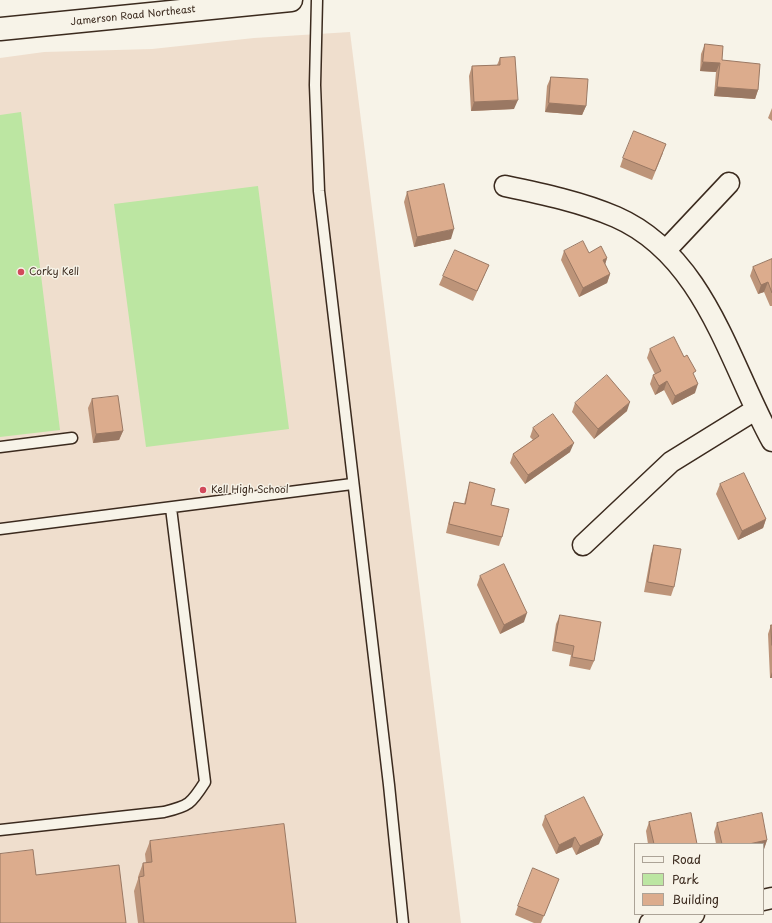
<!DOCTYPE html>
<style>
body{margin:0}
#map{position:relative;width:772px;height:923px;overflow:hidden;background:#f7f3e8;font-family:"Playpen Sans",sans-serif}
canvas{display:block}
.legend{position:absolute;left:634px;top:843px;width:130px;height:72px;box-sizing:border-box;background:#f7f3e8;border:1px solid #aca397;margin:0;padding:5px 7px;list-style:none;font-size:12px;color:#3b2a1e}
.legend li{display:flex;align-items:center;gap:8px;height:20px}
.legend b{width:20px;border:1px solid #aca397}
</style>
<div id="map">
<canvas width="772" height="923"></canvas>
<ul class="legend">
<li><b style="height:5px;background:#f7f3e8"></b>Road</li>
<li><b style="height:11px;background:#bce6a2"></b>Park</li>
<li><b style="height:11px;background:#dcac8d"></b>Building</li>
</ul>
</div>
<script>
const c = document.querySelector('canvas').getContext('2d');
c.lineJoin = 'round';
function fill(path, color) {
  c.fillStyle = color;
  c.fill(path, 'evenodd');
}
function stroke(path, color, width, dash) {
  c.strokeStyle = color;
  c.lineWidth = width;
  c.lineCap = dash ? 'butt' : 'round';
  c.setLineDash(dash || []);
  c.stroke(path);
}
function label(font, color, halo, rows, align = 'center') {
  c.font = font + ' "Playpen Sans",sans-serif';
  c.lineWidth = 3;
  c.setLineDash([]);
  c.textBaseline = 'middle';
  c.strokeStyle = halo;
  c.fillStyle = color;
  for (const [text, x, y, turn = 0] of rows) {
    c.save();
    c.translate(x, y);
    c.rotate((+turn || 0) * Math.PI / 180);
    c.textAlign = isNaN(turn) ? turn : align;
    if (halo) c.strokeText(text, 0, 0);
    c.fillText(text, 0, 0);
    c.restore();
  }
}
fill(new Path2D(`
 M350,32l111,891h-461v-865l44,-6 108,-3 102,-11z`), '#efdecd');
fill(new Path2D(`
 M21,112l39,318 -60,7v-322z
 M258,186l31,243 -143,18 -32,-243z`), '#bce6a2');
const lane = new Path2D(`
 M317,0l-2,85 4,106 70,594 14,138
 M0,447l72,-9
 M0,529l352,-45
 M0,830l164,-18c25,-6 27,-8 41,-30l-34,-274`);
const street = new Path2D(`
 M505,186c38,8 76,16 111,31 89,39 113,146 156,224
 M666,250l63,-67
 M583,545l88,-83 84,-52
 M763,900l9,-2
 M650,923l44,-9`);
const secondary = new Path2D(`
 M0,29l291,-29`);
stroke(lane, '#3b2a1e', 13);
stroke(street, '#3b2a1e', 23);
stroke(secondary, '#3b2a1e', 25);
stroke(lane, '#f7f3e8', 10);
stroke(street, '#f7f3e8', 20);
stroke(secondary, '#f7f3e8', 22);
fill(new Path2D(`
 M705,44l17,16 36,30 -3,9 -41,-3 2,-24 -16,-1 1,-17z
 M500,58l14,51 -43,2 -2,-35 3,-10 25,-1z
 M551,77l35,29 -4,9 -37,-3 2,-26z
 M772,108v13l-4,-3z
 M663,153l-11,27 -32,-13 3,-9z
 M407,192l44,47 -37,8 -10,-45z
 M564,251l25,2 18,5 -2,6 5,10 -3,9 -28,14 -18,-37z
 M772,259v47h-2l-6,-14 -6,2 -8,-18 3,-9z
 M485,274l-12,27 -34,-16 4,-9z
 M650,349l44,27 1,17 -23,12 -8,-15 -9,5 -5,-11 3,-9 2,-1 -8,-16z
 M92,399l31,32 -4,9 -26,3 -5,-35z
 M575,403l52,8 -33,28 -22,-27z
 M533,428l37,24 -45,32 -15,-21 3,-9 20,-14 -3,-3z
 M470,482l21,23 11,32 -3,9 -53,-13 5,-22 3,-9 10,2 3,-12z
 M720,484l46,35 -3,9 -25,12 -22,-46z
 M654,545l20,42 -3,9 -27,-4 7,-38z
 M480,576l44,46 -24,12 -23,-49z
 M560,615l34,46 -4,9 -21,-4 2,-11 -19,-4 4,-27z
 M771,625h1v53h-2l-2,-44z
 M545,816l54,28 -23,11 -4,-8 -16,7 -14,-29z
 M649,822l48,22h-49l-2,-13z
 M717,823l50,17 -3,9h-1v-5h-47l-2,-12z
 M150,841l146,82h-158l-4,-32 4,-12v-2l5,-14h3l-1,-9z
 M555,888l-14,35h-7l-19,-8 3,-9z`), '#bd9479');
fill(new Path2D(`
 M703,62l17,1 -4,9 -16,-1z
 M717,87l41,3 -3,9 -41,-3z
 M518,100l-4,9 -43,2 3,-9z
 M549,103l37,3 -4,9 -37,-3z
 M454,229l-3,10 -37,8 3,-10z
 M607,258l-3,10 -1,-8z
 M610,274l-3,9 -28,14 4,-9z
 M768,282l-4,10 -6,2 3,-9z
 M667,381l-3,9 -9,5 4,-9z
 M698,384l-3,9 -23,12 3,-9z
 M630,402l-3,9 -33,28 4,-10z
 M123,431l-4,9 -26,3 3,-9z
 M574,443l-4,9 -45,32 3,-9z
 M766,519l-3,9 -25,12 4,-9z
 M527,613l-3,9 -24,12 4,-9z
 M772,672v6h-2z
 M603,835l-4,9 -23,11 4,-9z
 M575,837l-3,10 -16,7 3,-9z
 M767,840l-3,9h-1v-5h-14z`), '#9a7863');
const building = new Path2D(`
 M705,44l18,2 -1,14 38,4 -2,26 -41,-3 3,-24 -17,-1z
 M515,57l3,43 -44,2 -2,-36 28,-1v-7z
 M551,77l37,2 -2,27 -37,-3z
 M634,131l32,13 -11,27 -32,-13z
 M444,184l10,45 -37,8 -10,-45z
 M583,241l6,12 12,-7 6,12 -4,2 7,14 -27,14 -19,-37z
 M455,250l34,15 -12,26 -34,-15z
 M772,259v34l-4,-11 -7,3 -8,-18z
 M674,337l10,20 3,-2 9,16 -3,2 5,11 -23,12 -8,-15 -8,5 -6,-11 8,-4 -11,-22z
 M607,375l23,27 -32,27 -23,-26z
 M118,396l5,35 -27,3 -4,-35z
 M553,414l21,29 -46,32 -15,-21 26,-18 -6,-8z
 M744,473l22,46 -24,12 -22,-47z
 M470,482l25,7 -4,16 18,4 -7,28 -53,-13 5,-22 11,2z
 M654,545l27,4 -7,38 -26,-5z
 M504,564l23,49 -23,12 -24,-49z
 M560,615l41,7 -7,39 -22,-4 2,-11 -19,-4z
 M771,625h1v20z
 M584,797l19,38 -23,11 -5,-9 -16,8 -14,-29z
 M691,813l6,31h-43l-5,-22z
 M762,813l5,27 -18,4h-27l-5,-21z
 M284,824l12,99h-152l-5,-46 5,-1 -1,-13 9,-1 -2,-21z
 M33,850l3,25 83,-10 7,58h-126v-69z
 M533,868l26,11 -15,37 -26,-10z`);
fill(building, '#dcac8d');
stroke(building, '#9a7863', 1);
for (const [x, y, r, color] of [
 [21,272,4,"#d1495b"],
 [203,490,4,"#d1495b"]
]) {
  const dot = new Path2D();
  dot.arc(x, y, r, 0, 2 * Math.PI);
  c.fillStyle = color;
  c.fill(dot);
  stroke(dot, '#f7f3e8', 1.5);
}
label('10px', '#3b2a1e', '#f7f3e8', [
 ["Jamerson Road Northeast",133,16,-6]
]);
label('10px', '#3b2a1e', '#f7f3e8', [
 ["Corky Kell",29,272],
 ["Kell High School",211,490]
], 'left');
</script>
